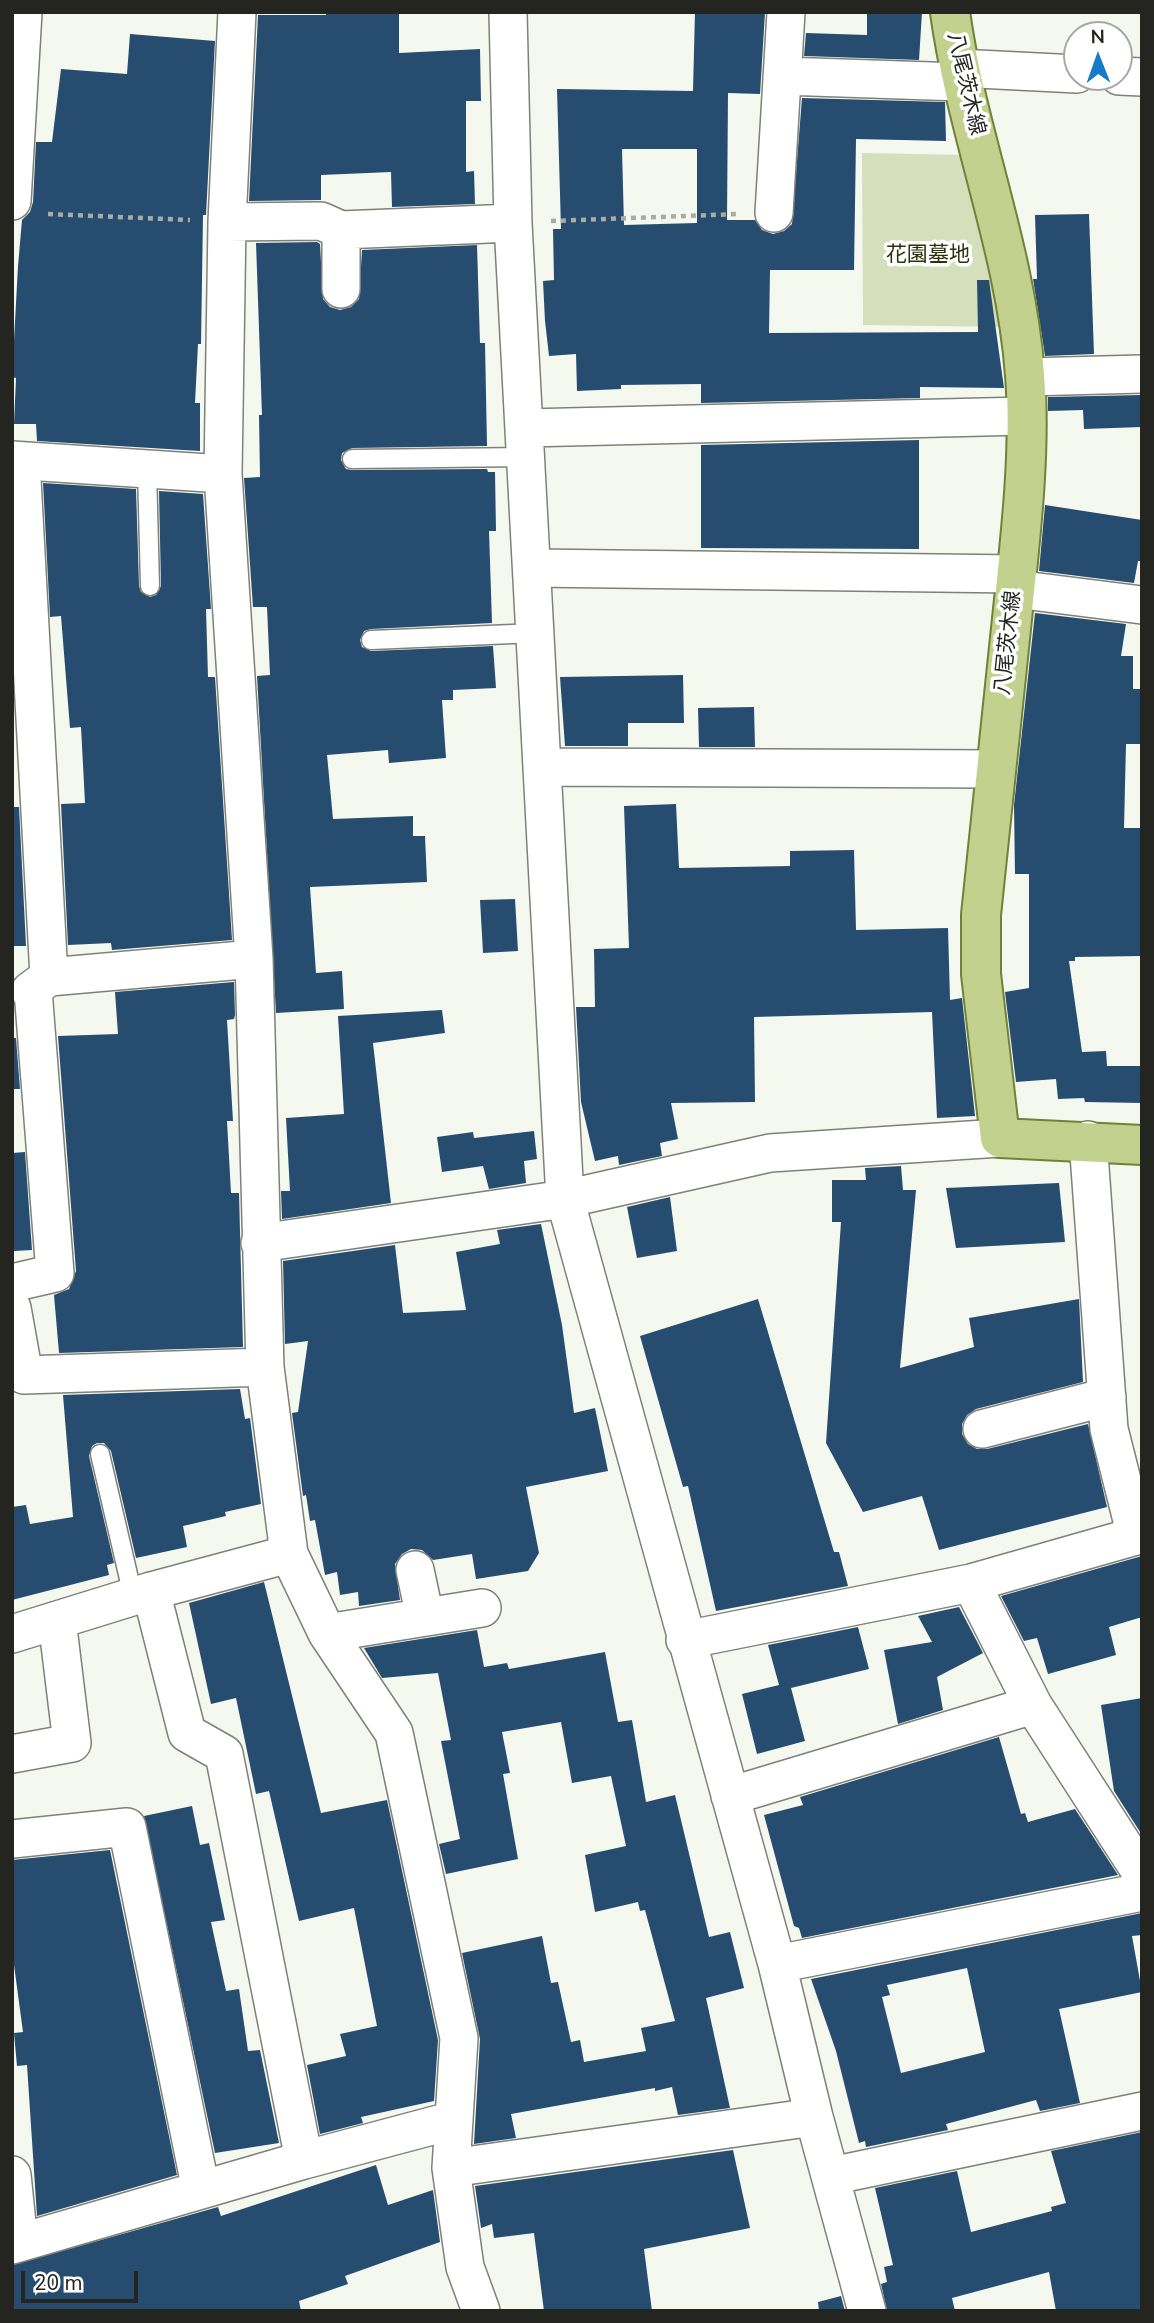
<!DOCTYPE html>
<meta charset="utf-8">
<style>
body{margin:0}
#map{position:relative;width:1154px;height:2323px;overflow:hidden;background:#f5f8ee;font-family:"Nunito Sans",sans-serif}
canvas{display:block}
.frame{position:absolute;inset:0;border:14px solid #242521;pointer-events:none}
.north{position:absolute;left:1063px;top:21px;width:70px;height:70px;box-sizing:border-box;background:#fff;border:2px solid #a7a8a6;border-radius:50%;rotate:359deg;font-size:19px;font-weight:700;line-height:28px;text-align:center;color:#242521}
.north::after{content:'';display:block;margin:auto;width:24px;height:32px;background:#197bc7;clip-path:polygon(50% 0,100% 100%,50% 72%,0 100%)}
.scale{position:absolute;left:21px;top:2271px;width:117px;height:32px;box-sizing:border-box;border:4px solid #242521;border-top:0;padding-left:9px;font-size:21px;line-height:24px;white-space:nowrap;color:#242521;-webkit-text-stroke:5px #fff;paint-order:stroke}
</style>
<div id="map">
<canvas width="1154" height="2323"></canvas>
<div class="frame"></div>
<div class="north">N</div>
<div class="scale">20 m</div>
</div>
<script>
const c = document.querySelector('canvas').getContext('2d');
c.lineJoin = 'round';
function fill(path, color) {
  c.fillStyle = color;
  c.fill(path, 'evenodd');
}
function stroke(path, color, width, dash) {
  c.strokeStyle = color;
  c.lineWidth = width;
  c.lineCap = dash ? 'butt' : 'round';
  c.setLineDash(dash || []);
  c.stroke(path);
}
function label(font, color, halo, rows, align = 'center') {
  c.font = font + ' "Nunito Sans","Noto Sans JP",sans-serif';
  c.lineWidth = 7;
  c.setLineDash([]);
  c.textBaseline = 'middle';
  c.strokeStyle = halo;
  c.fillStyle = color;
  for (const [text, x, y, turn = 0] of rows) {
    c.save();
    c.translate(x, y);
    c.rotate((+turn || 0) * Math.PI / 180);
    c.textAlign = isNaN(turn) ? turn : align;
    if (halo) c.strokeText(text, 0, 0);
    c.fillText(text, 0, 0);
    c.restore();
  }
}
fill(new Path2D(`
 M862,153l104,2 40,172 -143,-2z`), '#d5dfbc');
fill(new Path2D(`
 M326,12h73v41l81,-4 1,52h-15v71l8,-1 1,33 -83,3 -1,-35 -70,3v25l-72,1 9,-186h68z
 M695,12h70l-5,82 -32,-1 -1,127h28l7,10 11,4 11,-3 8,-7 10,-126 143,4 1,39 -90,-2 -2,131h-84l-1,63 209,-1 -1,-52h12l15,108 -84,-1v11l-219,5v-19l-80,1v4l-44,2 -1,-37 -27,2 -4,-35 -2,-40 11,-1 -1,-51h8l-4,-140 136,2zM622,149h75v74l-73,2z
 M867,12h55l-3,48 -115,-4 2,-23 61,2z
 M130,34l85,7 -9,174h-3l-2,129h-3l-3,59h5v48l-163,-10 -1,-17h-22l2,-46 -4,-1 6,-111 4,-46 8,-8 3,-10 3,-60h16l9,-73 66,5z
 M1089,214l5,140 -49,2 -12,-77h4l-2,-64z
 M317,242l3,2 3,55 7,8 10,3 11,-3 8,-8 3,-49 115,-5 3,98h5l2,103 -135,2 -10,5 -1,7 5,9 6,1 135,-1 1,3h7l1,59h-7l3,92 -121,6 -7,2 -4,9 2,7 9,4 122,-5 3,42 -43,2v10h-11l4,58 -57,5 -1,-13 -61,5 6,64 80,-3v20h12l2,46 -117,5 6,86 26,-2 2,38 -68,4 -19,-337 13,-1 -3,-68h-14l-9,-129 16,-1 -1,-62h3l-6,-172z
 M1141,395l1,32 -58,2 -1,-19 -35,1v-14z
 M919,440v109l-218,-1v-103z
 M43,483l93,6 3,97 2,6 9,5 6,-2 5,-9 -2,-95 44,3 8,115h-5l2,68h7l17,263 -120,10 -1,-7 -43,2 -7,-141 24,-1 -4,-76 -11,1 -9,-112 -11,1z
 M1045,505l97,15v41h-4l-4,22 -95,-12z
 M1035,613l91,11 -5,32h12v33h9v55h-16l-2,84h18v128l-67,1v4h-6l13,91 24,-1 1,15h35v37l-57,-1 -1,-4 -26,1 -2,-20 -40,3 -11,-90 24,-4v-114h-14l-1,-69z
 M683,675l1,48h-56v23h-63l-5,-69z
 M754,707l1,40h-56l-1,-39z
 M676,804l3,64 111,-2v-15l64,-1 2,80 92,-2 2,72 12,-2 13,118 -38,2 -5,-106 -178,5 1,85 -84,1 7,36 -18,4 2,13 -43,9 -1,-9 -23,5 -14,-59 -5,-95h19l-1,-58 35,-1 -5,-142z
 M12,807h7l7,139h-14z
 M515,899l3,52 -35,2 -3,-53z
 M234,982l1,33 -1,4 -7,1 6,101h-6l4,72h8l4,154 -184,6 -5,-58 15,-6 7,-18 -18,-235 60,-2 -3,-42z
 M442,1010l3,23 -72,10 18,160 -109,16 -1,-28h9l-4,-73 58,-4 -6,-98z
 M12,1038h4l4,51h-8z
 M534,1131l3,28 -13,2 2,22 -37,6 -6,-23 -41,6 -5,-35 36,-5 1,6z
 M25,1152l7,98 -18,1 -2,-98z
 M901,1166l2,24h13l-16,178 74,-21 -5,-29 110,-19 4,83 -107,27 -9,6 -5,9v10l6,10 9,5h10l101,-25 19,83 -168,43 -17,-54 -59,16 -37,-69 15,-221h-9v-42h34l-1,-12z
 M1059,1183l6,59 -109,6 -10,-60z
 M670,1197l7,54 -40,7 -10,-51z
 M541,1224l21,101 12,88 21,-5 13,63 -82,16 13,66 -11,18 -52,8 -4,-25 -39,6 -11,-10 -11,-1 -9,5 -7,10 5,36 -41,6 -1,-14 -18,3 -3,-23 -12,3 -10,-55 -5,1 -4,-26 -3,1 -11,-83 6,-1 10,-71 -23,3 -2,-83 112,-16 8,68 63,-3 -10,-58 44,-8 -3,-14z
 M758,1299l76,253h5l9,34 -132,25 -28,-125 -5,1 -43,-151z
 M240,1389l5,30 5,-1 11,86 -36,8 1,4 -43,10 4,21 -51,11 -25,-107 -7,-8h-7l-5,3 -3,10 25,107 -7,2 2,10 -97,25v-93l14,-2 4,19 43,-7 -10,-122z
 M1142,1556v61l-33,10 7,28 -68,19 -11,-36 -13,3 -23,-45z
 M264,1582l57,231 66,-13 51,240 -4,61 -73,16 2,6 -43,11 -13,-69 39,-9 -6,-22 37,-8 -23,-118 -55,13 -30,-130 -13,3 -20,-96 -25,6 -22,-101z
 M959,1607l24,46 -46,24 6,33 -45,14 -14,-74 48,-8 -14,-26z
 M858,1627l11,42 -78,19 14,53 -48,13 -15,-60 37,-9 -11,-40z
 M477,1630l7,37 23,-4 2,6 96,-17 13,70 14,-2 14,82 29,-7 34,142 21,-5 14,56 -38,10 24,110 -52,7 -6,-28 -17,4v-3l-144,26 5,24 -42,6 6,-105 -18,-86 80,-17 9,47 7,-1 13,60 9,-2 4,22 62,-11 -5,-23 34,-7 -30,-111 -5,1 -2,-9 -43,10 -10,-57 41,-9 -15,-70 -39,7 -11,-61 -59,10 8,41 -7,1 15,85 -72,15 -7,-30 21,-5 -19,-98 10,-1 -13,-67 -56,5 -18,-30z
 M1142,1698v137l-28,-44 -13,-86z
 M999,1737l22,77 4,-1 3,9 47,-13 43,66 -316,63 -3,-10 -5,-2 -30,-111 39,-10 -3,-8z
 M192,1806l8,39 9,-2 16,77 -14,2 15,69 13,-2 9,62 12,-1 19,93 -64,10 -71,-337z
 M110,1850l67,325 -140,41 -10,-151 -10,1 -3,-33 9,-1 -11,-82v-90z
 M1142,1913v22l-10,1 10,56 -83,17 21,94 -40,8 -4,-11 -90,24 2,6 -82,17 -1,-6 -6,2 -23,-92 -25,-72zM967,1968l18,84 -84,21 -19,-76 8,-2 -3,-10z
 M1142,2132v179h-86l-7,-39 -97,26 3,13h-68l-6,-27 6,-2 -3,-15 9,-2 -18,-77 82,-17 14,61 81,-21 -1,-4 15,-4 -15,-52z
 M733,2150l17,78 -106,21 8,62h-108l-10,-78 -40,5 -2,-14 -11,4 -6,-42z
 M376,2165l12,40 45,-15 7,52 -95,34 3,8 -49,17 2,10h-289v-46l206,-58 3,9z
 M841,2296l4,15h-26l-1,-9z`), '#264d70');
const lane = new Path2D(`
 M352,459l175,-2
 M147,469l3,117
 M371,640l165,-7
 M100,1454l33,142`);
const street = new Path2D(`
 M237,12l-10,210 -4,252 31,485 11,408 24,187 38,79 67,100 65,305 -8,130 14,99 16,44
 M508,12l5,211 52,976 212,765 37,153 53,194
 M958,68l119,6
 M782,76l179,6
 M1119,76l23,1
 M12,201l11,-189
 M774,213l12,-201
 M227,222l94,-1 20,9v59
 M341,230l172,-7
 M1026,377l116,-3
 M526,428l499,-12
 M12,460l211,14
 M21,461l28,516
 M533,568l484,6
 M1015,589l127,16
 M543,767l453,2
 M30,991l19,-14 205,-18
 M260,1243l305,-44 205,-46 230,-15
 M12,1283l43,-10 -22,-283
 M12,1308l12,67 241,-8
 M982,1429l125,-32
 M415,1570l10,47
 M971,1583l165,-47 -27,-107 -21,-289
 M151,1591l36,142 37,21 80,406
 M327,1633l155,-25
 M12,1634l139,-43 138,-37
 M685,1640l286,-57 62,122 109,169
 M12,1754l60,-11 -15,-123
 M730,1796l303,-91
 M12,1839l115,-12 74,363
 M777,1964l365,-72
 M451,2168l363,-51
 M12,2175l7,68
 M831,2176l311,-65
 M12,2245l292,-85 150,-40`);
const primary = new Path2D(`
 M950,12c17,123 66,238 75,363 6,78 -5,166 -13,244 -11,98 -21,197 -31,296v59l19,164 142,7`);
stroke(lane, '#7f8179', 21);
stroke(street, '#7f8179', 40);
stroke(primary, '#718138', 42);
stroke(new Path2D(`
 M48,214l142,6
 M551,221l188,-7`), '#a9aba4', 4.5, [5, 5]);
stroke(lane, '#fff', 18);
stroke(street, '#fff', 37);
stroke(primary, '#c3d18f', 38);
label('21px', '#242521', '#fff', [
 ["八尾茨木線",965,84,77],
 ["八尾茨木線",1009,643,-84]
]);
label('21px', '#293208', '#fff', [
 ["花園墓地",928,256]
]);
</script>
